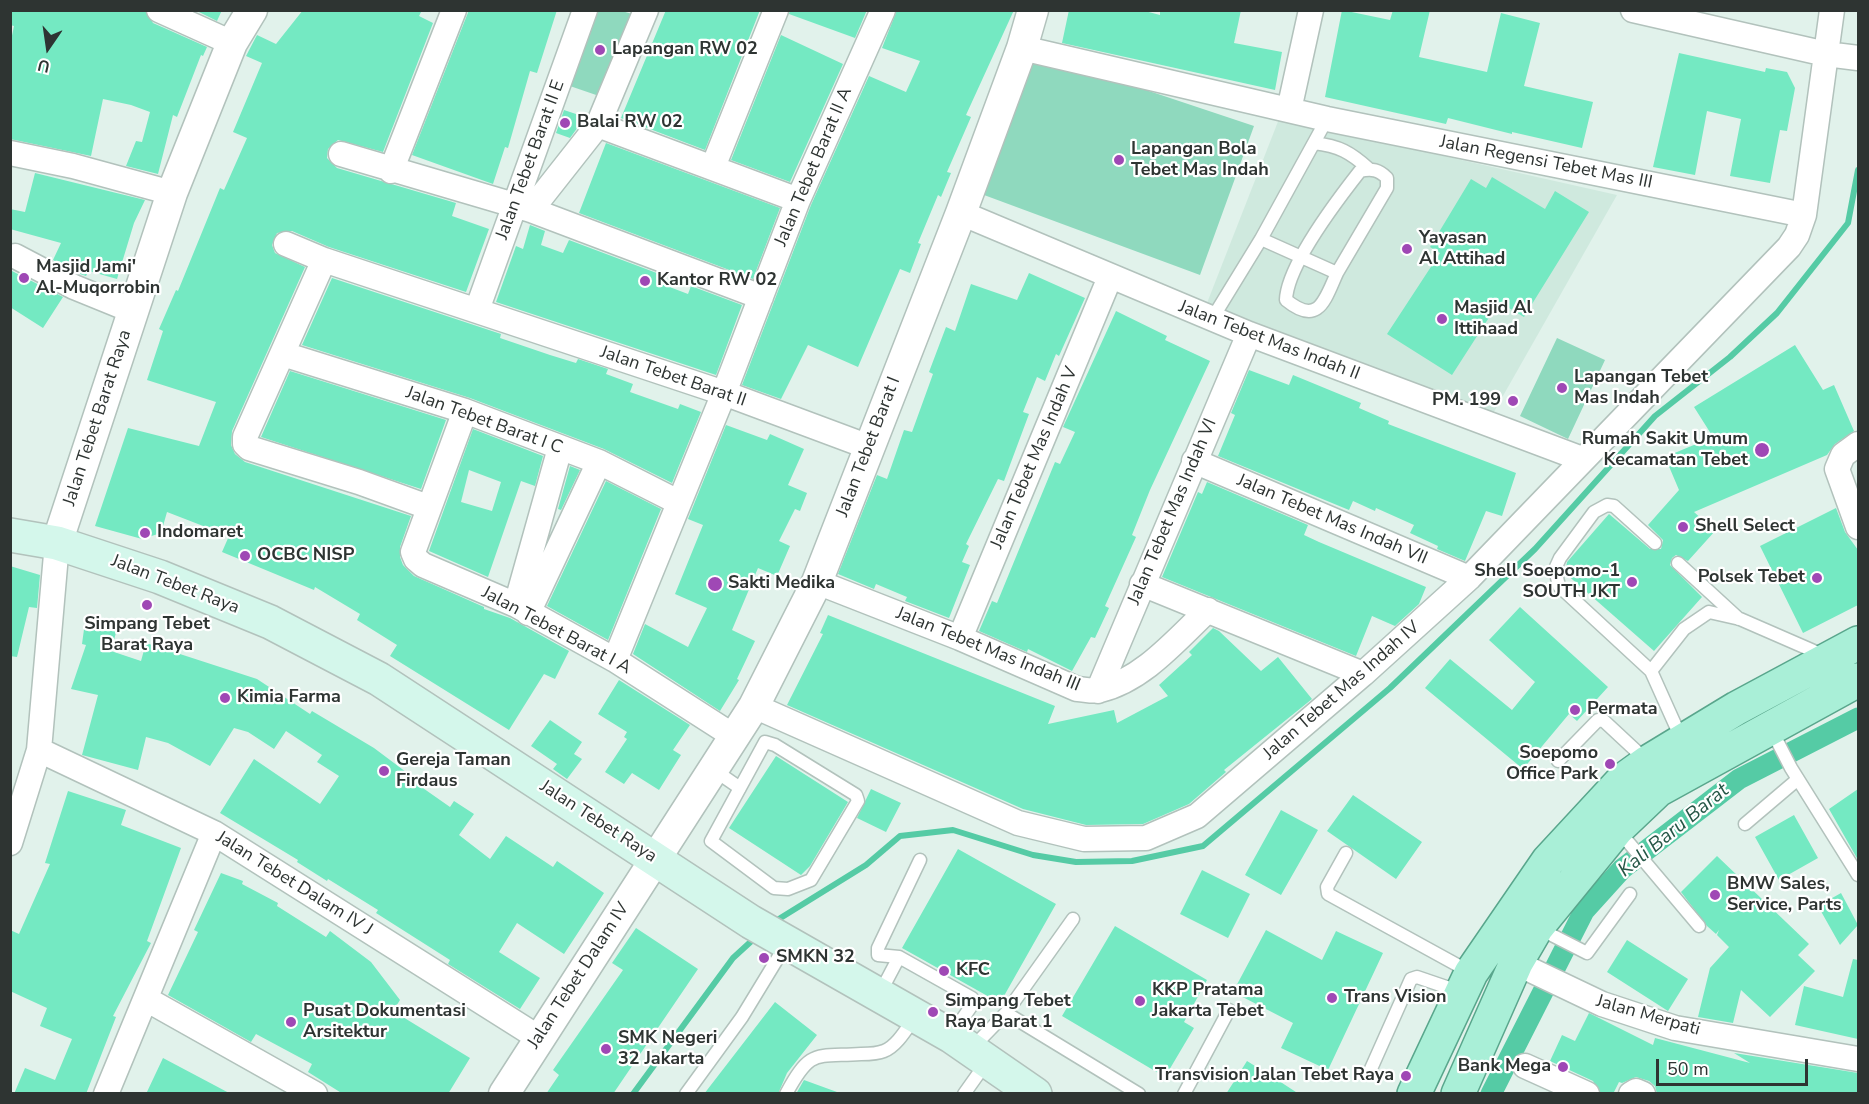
<!DOCTYPE html>
<style>
body{margin:0}
#map{position:relative;width:1869px;height:1104px;overflow:hidden;background:#e1f2eb;font-family:"Nunito Sans",sans-serif}
canvas{display:block}
.frame{position:absolute;inset:0;border:12px solid #2e3432;pointer-events:none}
.north{position:absolute;left:18px;top:18px;width:60px;height:60px;-webkit-text-stroke:4px #fff;paint-order:stroke;rotate:193deg;font-size:16px;font-weight:700;line-height:24px;text-align:center;color:#2e3432}
.north::after{content:'';display:block;margin:auto;width:21px;height:27px;background:#2e3432;clip-path:polygon(50% 0,100% 100%,50% 72%,0 100%)}
.scale{position:absolute;left:1656px;top:1059px;width:152px;height:27px;box-sizing:border-box;border:3px solid #2e3432;border-top:0;padding-left:8px;font-size:18px;line-height:21px;white-space:nowrap;color:#2e3432;-webkit-text-stroke:4px #fff;paint-order:stroke}
</style>
<div id="map">
<canvas width="1869" height="1104"></canvas>
<div class="frame"></div>
<div class="north">U</div>
<div class="scale">50 m</div>
</div>
<script>
const c = document.querySelector('canvas').getContext('2d');
c.lineJoin = 'round';
function fill(path, color) {
  c.fillStyle = color;
  c.fill(path, 'evenodd');
}
function stroke(path, color, width, dash) {
  c.strokeStyle = color;
  c.lineWidth = width;
  c.lineCap = dash ? 'butt' : 'round';
  c.setLineDash(dash || []);
  c.stroke(path);
}
function label(font, color, halo, rows, align = 'center') {
  c.font = font + ' "Nunito Sans",sans-serif';
  c.lineWidth = 4.5;
  c.setLineDash([]);
  c.textBaseline = 'middle';
  c.strokeStyle = halo;
  c.fillStyle = color;
  for (const [text, x, y, turn = 0] of rows) {
    c.save();
    c.translate(x, y);
    c.rotate((+turn || 0) * Math.PI / 180);
    c.textAlign = isNaN(turn) ? turn : align;
    if (halo) c.strokeText(text, 0, 0);
    c.fillText(text, 0, 0);
    c.restore();
  }
}
fill(new Path2D(`
 M1279,119l338,76 -126,222 -284,-114z`), '#cfe9de');
fill(new Path2D(`
 M594,11h28l10,3 -30,83 -35,-12z
 M1035,53l219,73 -54,149 -216,-80z
 M1557,338l48,22 -37,79 -48,-23z`), '#8fd9be');
stroke(new Path2D(`
 M774,922l92,-57 34,-29 53,-6 80,25 43,7 56,-1 71,-15 187,-158 145,-139 120,-133 75,-59 47,-44 71,-90 10,-53
 M633,1094l100,-136 24,-22`), '#55cba5', 6);
stroke(new Path2D(`
 M1491,1094l93,-183 38,-42 117,-90 119,-61`), '#55cba5', 21);
fill(new Path2D(`
 M10,10h135l8,13 54,24 -4,9 -2,-1 -24,62 -4,-2 -15,59 -32,-8 10,-25 6,1 8,-30 -19,-7 -28,-6 -12,57 -81,-17v-94l4,-19 -4,-1z
 M195,10h27l-5,11z
 M303,10h119l-3,6 14,7 -50,129 -45,-12 -10,9 -1,9 10,10 119,35 -4,13 37,13 -23,63 -137,-45 -37,-16 -15,2 -5,12 3,8 30,14 -73,164 -1,14 4,9 10,8 166,54 -11,31v10l3,8 11,11 70,31v2l26,9 59,33 -14,28 -11,-5 -35,56 -119,-74 7,-11 -40,-25 3,-6 -45,-27 -1,3 -92,-38 7,-16 -62,-24 -6,21 -19,6 -47,-13 33,-98 71,18 17,-44 -69,-22 16,-49 -4,-2 17,-39 2,1 42,-103 4,2 23,-52 -14,-6 29,-69 -16,-7 11,-21 19,9z
 M469,10h88l-20,63 -7,-2 -22,77 -3,-1 -12,37 -81,-29z
 M666,10h94l-55,140 -84,-32z
 M790,10h77l-12,28 -66,-24z
 M897,10h117l-48,105 5,2 -24,55 4,1 -10,24 -3,-2 -20,48 3,1 -11,29 -10,-4 -42,98 -50,-22 -27,54 -39,-14 69,-180 58,-129 37,16 14,-31 -38,-13z
 M1069,10h72l19,5v-5h81l-7,33 48,9 -7,38 -213,-47z
 M1342,10l48,10 3,-10h37l-11,47 68,15 14,-59 39,10 -16,63 69,16 -11,46 -70,-16v2l-64,-16 -2,6 -121,-27z
 M781,35l62,29 -53,118 -59,-22z
 M1679,53l86,19 1,-4 21,4 8,16 -8,43 -7,-1 -10,53 -40,-7 11,-57 -34,-8 -12,64 -42,-8z
 M564,110l18,6 -4,11 -8,11 -14,-5z
 M606,143l174,65 -27,71 -174,-66z
 M35,173l110,27 -11,23 -17,56 -28,-8 -3,5 -6,-2 -27,-14 8,-17 -51,-14v-20l15,3z
 M1492,177l53,32 10,-18 34,21 -65,105 -25,-15 -47,73 -65,-41 53,-81 -10,-6 41,-68 15,9z
 M530,225l15,6 -4,14 22,8 6,-13 93,35 -3,8 29,11 3,-8 51,19 -26,70 -220,-73 20,-56 7,3z
 M10,270l53,27 -20,31 -33,-21z
 M1029,273l56,25 -26,58 -3,-2 -11,27 -8,-4 -14,35 6,2 -25,67 -6,-2 -32,65 3,2 -7,16 8,3 -21,53 -44,-17 2,-4 -31,-13 -2,5 -36,-15 39,-99 10,4 17,-49 8,2 21,-58 -4,-2 17,-45 9,4 16,-47 46,16z
 M332,278l169,56 -1,4 50,17 26,8 2,-4 30,10 -2,5 27,10 -3,8 48,17 2,-5 21,8 -29,71 -68,-34 -134,-51 -168,-53z
 M1116,311l51,25 -2,4 45,21 -60,129 -18,45 4,2 -31,69 4,2 -14,30 -4,-1 -19,34 -44,-22 -1,3 -48,-21 13,-30 5,2 58,-141 5,2 15,-32 -12,-5z
 M1795,345l28,45 11,-5 20,46 -19,13 -8,11 -133,57 21,19 -27,30 -12,-6 -4,3 -2,7 32,32 -48,54 -89,-78 2,-11 42,-48 41,35h11l2,-9 -15,-15 31,-35 -14,-33 48,-20 -19,-30z
 M1249,370l40,15 4,-10 68,28 -2,5 30,13 -1,3 128,49 -14,43 -16,-5 -21,50 -28,-12 1,-3 -28,-13 4,-8 -38,-17 -1,3 -22,-10 -4,9 -131,-54 17,-41 -4,-2z
 M290,371l156,49 -25,69 -160,-52z
 M726,425l41,15 3,-6 34,15 -16,36 19,8 -7,18 -5,-2 -16,32 11,5 -13,30 -19,-8 -26,62 23,11 -18,38 2,1 -19,31 -87,-57 12,-30 43,23 19,-39 -32,-14 28,-69 -15,-6z
 M473,429l70,27 -8,30 -14,-5 -33,96 -59,-26zM469,470l32,12 -9,29 -31,-9z
 M570,466l10,4 -19,40 -3,-1z
 M606,481l55,28 -53,131 -61,-34z
 M1207,482l101,43 -4,10 15,7 107,45 -7,17 -24,22 -23,-10 -16,40 -194,-79 36,-85 4,2z
 M1836,508l9,24 13,18v55l-55,28 -43,-87z
 M10,566l30,9 -3,33 -8,-1 -12,50 -7,-1z
 M1520,607l88,80 -31,34 -8,-7 -46,55 -98,-81 25,-29 62,51 23,-28 -46,-42z
 M828,615l227,91 -7,18 66,-14 3,13 51,-27 -9,-11 33,-30 -3,-3 24,-24 6,3 42,40 17,-14 34,42 -88,71 2,2 -37,32 -46,20 -57,1 -63,-16 -236,-104 36,-71 -3,-1z
 M85,622l32,7 -6,22 30,10 5,-18 111,36 53,35 2,-3 62,37 48,36 -2,2 30,21 4,-6 20,13 -15,21 31,24 16,-23 47,31 4,-6 47,32 -40,61 -47,-31 -18,29 41,26 -20,31 -72,-45 2,-4 -74,-47 2,-3 -50,-31 -1,2 -30,-19 1,-2 -78,-47 34,-54 66,45 19,-28 -22,-14 5,-7 -36,-24 -12,18 -26,-17 -14,-4 -24,38 -42,-23 -22,-6 -8,33 -56,-15 16,-60 -27,-6 15,-44 -4,-1z
 M619,680l71,45 -17,25 8,5 -22,35 -27,-17 -8,11 -19,-12 22,-33 -3,-2 3,-5 -29,-18z
 M550,720l32,22 -8,12 8,5 -15,20 -14,-10 4,-5 -26,-18z
 M776,756l72,46 -38,64 -9,9 -72,-47z
 M871,789l30,14 -15,29 -29,-14z
 M1858,789v71l-29,-51z
 M68,791l58,19 -5,15 60,23 -34,93 4,2 -38,73 3,1 -30,77h-72l11,-26 30,12 17,-41 -32,-13 7,-18 -37,-17v-61l9,4 31,-70 -5,-1z
 M1353,795l69,47 -26,37 -69,-48z
 M1281,810l37,20 -37,65 -36,-20z
 M1794,815l24,43 -39,22 -24,-43z
 M958,849l98,55 -56,99 -98,-55z
 M1717,856l92,88 -11,11 17,16 -45,46 -29,-27 -8,33 -35,-6 12,-49 19,-21 -12,-12 2,-5 -3,4 -9,-8 -26,-34z
 M1202,870l48,24 -22,44 -48,-24z
 M221,873l22,8 -1,3 36,19 -1,3 49,31 4,-6 41,31 29,38 -7,11 77,47 -22,36h-105l-35,-22 4,-8 -56,-30 -5,8 -83,-47 30,-63 -4,-2z
 M1841,893l17,32 -18,20 -22,-39z
 M1115,926l92,54 -23,42 10,6 -29,49 -103,-61z
 M636,928l62,41 -85,125h-67l13,-19 -6,-5 70,-100 -11,-7z
 M1266,930l56,30 14,-29 47,22 -55,117 -47,-22 12,-25 -60,-31z
 M1627,940l61,39 -20,32 -61,-39z
 M1853,959l5,1v79l-63,-14 9,-39 39,11z
 M775,1002l42,33 -30,38 -9,21h-74z
 M1589,1013l64,32 2,-7 95,25 -16,-10 124,20v21h-201l-2,-8 -6,-5 -13,-4 -14,6 -3,-1 -6,12h-12l-8,-13 -43,-20 12,-26 13,6z
 M163,1058l68,36h-85z
 M1247,1061l29,18 23,15h-73z
 M804,1080l33,12v2h-41z`), '#74e9c2');
const service = new Path2D(`
 M1314,143c25,3 36,9 55,26
 M1261,239l76,34c-12,26 -18,54 -51,27 1,-35 52,-101 74,-129 12,-3 19,-1 27,7v10l-50,85
 M1212,319l49,-80 66,-120
 M1678,563l61,56
 M1651,671l-92,-85 -4,-17 5,-11 34,-46 13,-7 7,1 41,37
 M1771,729l20,39 67,107
 M1682,740l-31,-69 33,-42 25,-17 31,7 85,37
 M765,742l10,3 81,50 2,6 -47,79 -23,9 -14,-1 -63,-47z
 M1558,761l40,-41 6,1 43,40
 M714,770l26,18
 M1745,824l53,-45
 M1618,830l81,96
 M1346,853l-19,34 1,7 142,78
 M920,860l-42,88v7l21,2 73,41v7l-20,29
 M1538,928l49,25 43,-59
 M880,993l19,-36
 M1006,1013l133,81
 M971,1049l35,-36 67,-94
 M1370,1071l41,-92 6,-2 44,15
 M686,1094l56,-77 45,-74
 M786,1094c25,-46 29,-37 75,-40 7,0 16,0 23,-3 13,-5 23,-23 31,-34
 M964,1094l22,-31
 M1184,1094l45,-84`);
const minor = new Path2D(`
 M159,10l73,33
 M1633,10l193,44 32,4
 M1022,48l305,71 477,96
 M1289,110l22,-100
 M598,125l200,75
 M10,153l63,13 99,27
 M341,154l190,56 230,87
 M713,167l63,-157
 M391,171l63,-161
 M531,210l67,-85 48,-115
 M961,213l288,121 333,125
 M286,244l38,16 400,133 145,54
 M15,256l59,31 59,24
 M324,260l-79,177v7l4,4 110,34 69,25
 M477,310l108,-300
 M283,354l182,57 134,51 79,40
 M465,411l-52,141 3,7 7,6 93,40 99,55 120,77
 M1858,444l-15,11 -6,14 21,58
 M1194,461l275,117
 M817,582l143,56 117,51c7,0 16,3 23,1 43,-10 77,-51 108,-80
 M1142,584l221,90
 M516,605l44,-157
 M528,613l71,-151
 M960,638l150,-361
 M615,660l109,-267 74,-193 85,-190
 M1098,691l151,-357
 M754,706l264,117 66,16 62,-1 51,-22 166,-142 106,-96 320,-331 8,-12 7,-20 28,-205
 M39,750l175,83 325,205
 M10,843l29,-93 18,-207
 M1516,963l86,41 73,24 183,31
 M146,999l169,95
 M1525,1066l62,28
 M106,1094l108,-261
 M1631,1094l5,-3 7,3`);
const tertiary = new Path2D(`
 M57,543l115,-350 60,-150 20,-33
 M504,1094l250,-388 63,-124 144,-369 61,-165 11,-38`);
const secondary = new Path2D(`
 M10,535l47,8 103,34 110,45 109,57 372,243 200,114 84,58`);
const primary = new Path2D(`
 M1414,1094l57,-121 77,-112 75,-81 25,-18 89,-54 121,-65
 M1458,1094l58,-131 21,-36 80,-98 41,-39 200,-110`);
stroke(service, '#b2c2bc', 15);
stroke(minor, '#b2c2bc', 27);
stroke(tertiary, '#b2c2bc', 33);
stroke(secondary, '#b2c2bc', 36);
stroke(primary, '#59a68c', 36);
stroke(service, '#fff', 12);
stroke(minor, '#fff', 24);
stroke(tertiary, '#fff', 30);
stroke(secondary, '#d4f7eb', 33);
stroke(primary, '#a9efd7', 33);
for (const [x, y, r, color] of [
 [600,50,6,"#9f48b5"],
 [565,123,6,"#9f48b5"],
 [1119,160,6,"#9f48b5"],
 [1407,249,6,"#9f48b5"],
 [24,278,6,"#9f48b5"],
 [645,281,6,"#9f48b5"],
 [1442,319,6,"#9f48b5"],
 [1562,388,6,"#9f48b5"],
 [1513,401,6,"#9f48b5"],
 [1762,450,8,"#9f48b5"],
 [1683,527,6,"#9f48b5"],
 [145,533,6,"#9f48b5"],
 [245,556,6,"#9f48b5"],
 [1817,578,6,"#9f48b5"],
 [1632,582,6,"#9f48b5"],
 [715,584,8,"#9f48b5"],
 [147,605,6,"#9f48b5"],
 [225,698,6,"#9f48b5"],
 [1575,710,6,"#9f48b5"],
 [1610,764,6,"#9f48b5"],
 [384,771,6,"#9f48b5"],
 [1715,895,6,"#9f48b5"],
 [764,958,6,"#9f48b5"],
 [944,971,6,"#9f48b5"],
 [1332,998,6,"#9f48b5"],
 [1140,1001,6,"#9f48b5"],
 [933,1012,6,"#9f48b5"],
 [291,1022,6,"#9f48b5"],
 [606,1049,6,"#9f48b5"],
 [1563,1067,6,"#9f48b5"],
 [1406,1076,6,"#9f48b5"]
]) {
  const dot = new Path2D();
  dot.arc(x, y, r, 0, 2 * Math.PI);
  c.fillStyle = color;
  c.fill(dot);
  stroke(dot, '#fff', 2);
}
label('bold 18px', '#2e3432', '#fff', [
 ["Lapangan RW 02",612,50],
 ["Balai RW 02",577,123],
 ["Lapangan Bola",1131,150],
 ["Tebet Mas Indah",1131,171],
 ["Yayasan",1419,239],
 ["Al Attihad",1419,260],
 ["Masjid Jami'",36,268],
 ["Al-Muqorrobin",36,289],
 ["Kantor RW 02",657,281],
 ["Masjid Al",1454,309],
 ["Ittihaad",1454,330],
 ["Lapangan Tebet",1574,378],
 ["Mas Indah",1574,399],
 ["PM. 199",1501,401,"right"],
 ["Rumah Sakit Umum",1748,440,"right"],
 ["Kecamatan Tebet",1748,461,"right"],
 ["Shell Select",1695,527],
 ["Indomaret",157,533],
 ["OCBC NISP",257,556],
 ["Shell Soepomo-1",1620,572,"right"],
 ["SOUTH JKT",1620,593,"right"],
 ["Polsek Tebet",1805,578,"right"],
 ["Sakti Medika",728,584],
 ["Simpang Tebet",147,625,"center"],
 ["Barat Raya",147,646,"center"],
 ["Kimia Farma",237,698],
 ["Permata",1587,710],
 ["Soepomo",1598,754,"right"],
 ["Office Park",1598,775,"right"],
 ["Gereja Taman",396,761],
 ["Firdaus",396,782],
 ["BMW Sales,",1727,885],
 ["Service, Parts",1727,906],
 ["SMKN 32",776,958],
 ["KFC",956,971],
 ["KKP Pratama",1152,991],
 ["Jakarta Tebet",1152,1012],
 ["Trans Vision",1344,998],
 ["Simpang Tebet",945,1002],
 ["Raya Barat 1",945,1023],
 ["Pusat Dokumentasi",303,1012],
 ["Arsitektur",303,1033],
 ["SMK Negeri",618,1039],
 ["32 Jakarta",618,1060],
 ["Bank Mega",1551,1067,"right"],
 ["Transvision Jalan Tebet Raya",1394,1076,"right"]
], 'left');
label('18px', '#2e3432', '#fff', [
 ["Jalan Tebet Barat II E",531,160,-70],
 ["Jalan Regensi Tebet Mas III",1546,163,11],
 ["Jalan Tebet Barat II A",814,167,-67],
 ["Jalan Tebet Mas Indah II",1269,341,21],
 ["Jalan Tebet Barat II",673,377,19],
 ["Jalan Tebet Barat Raya",98,418,-72],
 ["Jalan Tebet Barat I C",484,421,20],
 ["Jalan Tebet Barat I",869,447,-69],
 ["Jalan Tebet Mas Indah V",1035,458,-67],
 ["Jalan Tebet Mas Indah VI",1173,512,-67],
 ["Jalan Tebet Mas Indah VII",1332,520,23],
 ["Jalan Tebet Raya",175,585,21],
 ["Jalan Tebet Barat I A",556,631,28],
 ["Jalan Tebet Mas Indah III",988,650,22],
 ["Jalan Tebet Mas Indah IV",1342,691,-41],
 ["Jalan Tebet Raya",598,822,33],
 ["Jalan Tebet Dalam IV J",294,884,32],
 ["Jalan Tebet Dalam IV",579,976,-57],
 ["Jalan Merpati",1648,1016,16]
]);
label('italic 20px', '#255646', '#fff', [
 ["Kali Baru Barat",1674,831,-39]
]);
</script>
